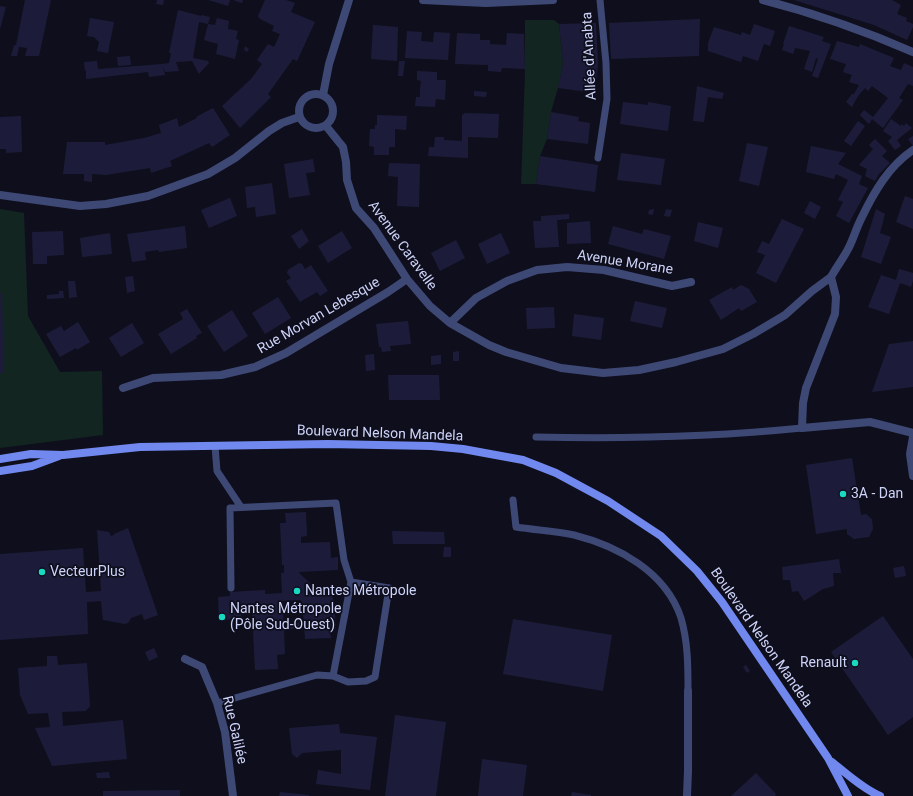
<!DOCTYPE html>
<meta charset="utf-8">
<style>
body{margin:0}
canvas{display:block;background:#0e0e1c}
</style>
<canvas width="913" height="796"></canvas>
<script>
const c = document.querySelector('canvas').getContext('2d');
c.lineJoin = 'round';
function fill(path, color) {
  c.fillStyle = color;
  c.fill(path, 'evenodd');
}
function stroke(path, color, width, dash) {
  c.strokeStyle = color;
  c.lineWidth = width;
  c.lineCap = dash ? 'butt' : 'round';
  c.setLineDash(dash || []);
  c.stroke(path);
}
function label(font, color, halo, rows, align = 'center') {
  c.font = font + ' Roboto,sans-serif';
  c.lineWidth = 3.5;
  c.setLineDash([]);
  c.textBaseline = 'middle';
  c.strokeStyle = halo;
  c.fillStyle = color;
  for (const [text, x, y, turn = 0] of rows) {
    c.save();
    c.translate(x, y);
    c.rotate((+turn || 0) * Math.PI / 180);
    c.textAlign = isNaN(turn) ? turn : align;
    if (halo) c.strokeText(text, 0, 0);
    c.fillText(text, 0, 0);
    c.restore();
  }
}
fill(new Path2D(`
 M525,20h29l5,4 4,39 -5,25 -7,24 -4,27 -7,17 -4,28h-15l4,-111z
 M0,209l24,4 4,103 32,56 42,-1 1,64 -103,13z`), '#122520');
fill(new Path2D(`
 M25,0h26l-12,56h-14l2,-8 -8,-1 -2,9h-6l3,-11h2z
 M157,0h7l-1,5 -7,-1z
 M208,0h22l-2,6z
 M233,0h10l-1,3z
 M265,0h21l9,3 -4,9 24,10 -18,39 -4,-2 -25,35 3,3 -31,31 -18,-22 29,-27 11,-15 -5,-4 11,-16 6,3 6,-13 -8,-3 2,-5 -14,-7 -2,-3z
 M794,0h98l9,5 -4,9 10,4 -1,3 7,3v3l-6,13 -33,-15z
 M0,6l6,1 -6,22z
 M178,10l23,6v-1l9,2 -2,7 -9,-2 -6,36 15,3 1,2 -10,11 -7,-13 -16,1 3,9 -14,1 -3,-8 7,-1 2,-10h-2z
 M90,18l24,4 -6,31 -11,-2 2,-9 -5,-5 -7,-1z
 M217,18l12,3 -1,8 10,2 -2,8 3,1 -4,19 -19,-5 2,-10 -14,-4 4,-16 7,1z
 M700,19l-1,37 -88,3 -2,-36z
 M596,23l2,40 -3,30 -37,-5 5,-25 -4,-39z
 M754,24l21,7 -5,15 -6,-2 -6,17 -15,-5 -2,6 -33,-11v-8l6,-16 27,8 1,-3 8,3z
 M373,25l25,2 -1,34 -26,-2z
 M789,26l35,11 -2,4 9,3 -13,34 -6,-2 6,-17 -2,-1 -4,14 -8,-3 6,-18 -15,-3 -2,6 -11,-4 2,-6h-1z
 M407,31l15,1 -1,9 12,1 1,-10 16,1 -2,27 -43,-2z
 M457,33l23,1v6h10v4l16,1 1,-12 17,1 1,35 -23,-1 -1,4 -13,-1v-6l-33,-1z
 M837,41l22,6 1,-3 34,14 -4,8 11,4 3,-7 9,4v19l-5,-2 -9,14 4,2 -20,28 -11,-9 -3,5 -9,-9 4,-5 9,7 15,-19 -16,-12 -4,5 -3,-3 -7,8 -6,11 -6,-5 6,-8h2l5,-9 -10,-3 3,-7 -9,-3 3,-8 -16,-5z
 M245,46l4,3 -2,3 -3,-2z
 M130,56l1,9 -13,1 -1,-9z
 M97,61l1,8 64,-5 3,11 -16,2 -1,-5 -62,7v-9l-1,1 -1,-9z
 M399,61h6l-2,15h-5z
 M417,71l20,1v8h9l-1,20 -9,-1 -1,8 -20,-1 1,-9h4v-8l1,-8 -4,-1z
 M697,86l27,7 -2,6 -14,-2 -4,25 -11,-1z
 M474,91l13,1 -1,5 -12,-1z
 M623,102l25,3v-3l23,4 -3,25 -48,-7z
 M213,108l17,27 -18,12 -3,-4 -39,18 2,5 -21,7 -1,-5 -44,7 -14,-1v8l-8,-1v-7h-21l4,-32h38v3l39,-7 17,-5 -2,-8 18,-7 2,9 18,-9 -1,-1z
 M551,112l28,5 -1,4 12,2 -2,21 -41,-5z
 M465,113l34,1 -1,24 -30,-1v21l-40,-2 1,-9h5l1,-10h9v3l18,1v-26z
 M377,115l30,1 -1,14 -11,-1v18h-6v8h-15v-8l-5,-1 1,-17h5v-4h2z
 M21,116l1,36 -16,1v-4h-6v-32z
 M891,119l10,7 1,-2 2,2 2,-3 6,5 -15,12 4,6 -6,4 -7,-9 4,-4 -9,-6z
 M858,121l7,5 -14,20 -7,-5z
 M913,136v10l-5,-7z
 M875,139l12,12 -5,5 8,7 -11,11 -4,7 -10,-5 2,-7 -8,-4 14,-16 -4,-4z
 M747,143l21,4 -9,39 -20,-5z
 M811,146l35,7 -8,11 24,12 -3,8 9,4 -19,35 -13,-7 7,-14 -5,-2 10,-20 -12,-6 -2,5 -28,-7z
 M621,153l44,6 -4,26 -44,-5z
 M540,156l58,9 -3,27 -59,-8z
 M313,159l2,13 -9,1 4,22 -21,3 -5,-34z
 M389,163l31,1 -1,43 -22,-1 1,-29 -10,-1z
 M272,183l4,31 -20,3 -1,-10 -8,1 -2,-21z
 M905,196l8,3v30l-17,-7z
 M230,198l7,18 -28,12 -8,-18z
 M810,201l11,6 -6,12 -11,-6z
 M654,209l-1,6 -5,-1 1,-4z
 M666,209l6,1 -2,7 -6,-1z
 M876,209l9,5 -5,19 11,4 -10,27 -20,-7z
 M569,214v5l-12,1 2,27 -24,1 -2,-27h8v-5z
 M782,219l22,10 -28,54 -20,-10 9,-18 -8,-3 5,-11 7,3z
 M590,221l1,22 -24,1v-21z
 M698,222l25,6 -5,20 -24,-7z
 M185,226l2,22 -28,4 -1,-2 -13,2 1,8 -14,2 -5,-28z
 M613,226l29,8 2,-5 27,7 -7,23 -56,-15z
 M302,229l7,12 -10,8 -8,-13z
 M63,231l1,24 -17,1v8h-14l-1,-32z
 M342,231l10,17 -24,15 -10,-17z
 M110,233l2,21 -30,3 -2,-19z
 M501,233l9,20 -23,11 -9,-20z
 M456,240l9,18 -25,13 -9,-18z
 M299,263l3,1 3,5 6,-4 17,26 -8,5 -3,-4 -17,10 -14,-21 5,-3 -4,-5 1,-3z
 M899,269l14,4v8l-2,6 -11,-4 -11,31 -21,-7 13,-32 15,5z
 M133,276l2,15 -8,2 -2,-16z
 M68,281h7l2,16 -8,1z
 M741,285l8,4 8,13 -16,9 -2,-3 -18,12 -12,-20 23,-13 1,3z
 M59,291h4l1,7 -17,1v-4l12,-1z
 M0,293h2l2,80h-4z
 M278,297l13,21 -26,16 -13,-21z
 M635,301l32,7 -5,20 -32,-7z
 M554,307l1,21 -28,1 -1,-21z
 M187,309l15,24 -6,3 1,2 -26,16 -13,-20 25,-15 -3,-6z
 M232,310l16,26 -24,16 -17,-26z
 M574,314l30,4 -3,22 -29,-4z
 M408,321l3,23 -21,2 1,5 -9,1 -1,-5h-2l-3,-23z
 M78,322l12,20 -13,8 -1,-2 -16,9 -14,-23 15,-8 3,5z
 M132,323l12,20 -23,14 -12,-19z
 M913,341v46l-41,5 17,-48z
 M459,351v10h-6v-9z
 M374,354l1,16 -9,1 -1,-16z
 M441,355v9l-10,1v-9z
 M388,375h51l1,25h-51z
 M852,458l9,57 5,-1 6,5 1,10 -4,8 -15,2 -7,-5v-5l-31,5 -10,-69z
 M306,512l1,24 -6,1v6l29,-1 1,16 7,-1v13l-39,2v1l11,10 3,10 19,-1 1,8h1l2,29h-6l1,9 -26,1 -1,-13 -20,5 1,23 -8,1 1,14 -23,1 -3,-59h-11v8l-22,1 -1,-23 12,-1v-4l35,-2v4l17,-1 -1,-20h3v-8h-2l-2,-42h6l-1,-10zM301,600l1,14h1l1,7 -20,5 -2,-25z
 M128,528l30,87 -14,5 -2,-6 -11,4 -3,5 -3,1 -22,-4 -2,-19 -14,1 1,32 -88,6v-86l83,-6 3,44 15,-1 -4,-61 12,2 2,4 3,-1v-1z
 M392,531l52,1 1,12h-52z
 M444,547h7v10h-8z
 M839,559l2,14h-8l1,13 -11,3 -19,12 -6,-10 -6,1 -2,-12h-7l-1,-13z
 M904,566l2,10 -11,2 -2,-10z
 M883,616l30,43v58l-25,18 -57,-83z
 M513,619l99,16 -9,56 -100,-17z
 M154,648l4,9 -9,4 -4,-9z
 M47,656h10l1,9 29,-2 3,43 -4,5 -24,1 1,14 60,-6 4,39 -75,7 -17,-38 15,-1 -2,-14 -20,1 -8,-19 -2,-27 29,-2z
 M746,665l4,6 -3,2 -4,-6z
 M395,715l51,7 -10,74h-51z
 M339,724l1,9 37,4 -7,53 -54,-6 2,-14 23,4v-24l-39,3 -5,5 -5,-4 -3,-26z
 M482,759l45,6 -4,31h-45z
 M109,772l1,6h-13l-1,-5z
 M756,773l20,21 -1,2h-44z
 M180,790v6h-77v-5z
 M280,792l29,3v1h-30z
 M572,792l19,3v1h-20z`), '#1c1c3a');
stroke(new Path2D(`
 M598,158l9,-59 -1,-36 -6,-63
 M536,437c89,2 176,0 266,-9
 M215,446l2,25 24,36
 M513,500l3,27c19,3 39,4 58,8 44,11 92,37 107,83 7,24 7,48 7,73
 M231,588l-1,-80 106,-5 8,57 7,22
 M217,703l100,-28 16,1 15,6 18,-1 9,-4 14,-89 -38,-6 -18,94`), '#3e4875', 7);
stroke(new Path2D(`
 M423,0l63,3 67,-3
 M763,0c51,13 102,31 150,52
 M299 111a17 17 0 1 1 34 0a17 17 0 1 1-34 0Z
 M323,95l6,-31 20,-64
 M326,126l17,21 3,15 1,18 9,28 18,20 33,51 23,27 20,17 39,22 17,7 55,16 42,5 36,-3 37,-8 47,-13 30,-15 32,-19 27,-24 19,-14
 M913,150c-24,16 -39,42 -51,67 -6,11 -9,24 -15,34 -5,9 -11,17 -16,26l5,20 -1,17 -29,74 -3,15 -1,25 68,-6 43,11
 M0,195l80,11 26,-2 42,-8 60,-22 27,-16 34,-27 13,-8 17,-6
 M450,323l26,-25 31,-17 30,-11 30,-3 37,3 68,16 19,-4
 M123,388l30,-10 68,-3 34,-8 31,-14 102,-61 19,-13
 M913,437l-3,17 3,22
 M185,659l17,8 15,36 8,29 8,64
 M687,796l1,-25v-80`), '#3e4875', 8);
stroke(new Path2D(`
 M0,459l31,-5 32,1 77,-8 188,-3 103,2 32,3 60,11 33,13 52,28 53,35 36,35 25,31 106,156 20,38
 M0,471l32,-5 27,-10
 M832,762c15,12 30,26 48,34`), '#7188ee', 8);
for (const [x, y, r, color] of [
 [843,494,4,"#1ad9c3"],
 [42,572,4,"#1ad9c3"],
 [297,591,4,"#1ad9c3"],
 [222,617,4,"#1ad9c3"],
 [855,663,4,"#1ad9c3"]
]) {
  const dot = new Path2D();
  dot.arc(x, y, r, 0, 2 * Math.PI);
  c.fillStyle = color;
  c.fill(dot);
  stroke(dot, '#0e0e1c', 1.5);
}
label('14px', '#ced3f9', '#0e0e1c', [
 ["Allée d'Anabta",590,56,-93],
 ["Avenue Caravelle",402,246,54],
 ["Avenue Morane",625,263,9],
 ["Rue Morvan Lebesque",319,316,-30],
 ["Boulevard Nelson Mandela",380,434,2],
 ["Boulevard Nelson Mandela",761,638,55],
 ["Rue Galilée",234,730,77]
]);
label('14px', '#ced3f9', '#0e0e1c', [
 ["3A - Dan",851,494],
 ["VecteurPlus",50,572],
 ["Nantes Métropole",305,591],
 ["Nantes Métropole",230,609],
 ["(Pôle Sud-Ouest)",230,625],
 ["Renault",847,663,"right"]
], 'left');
</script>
